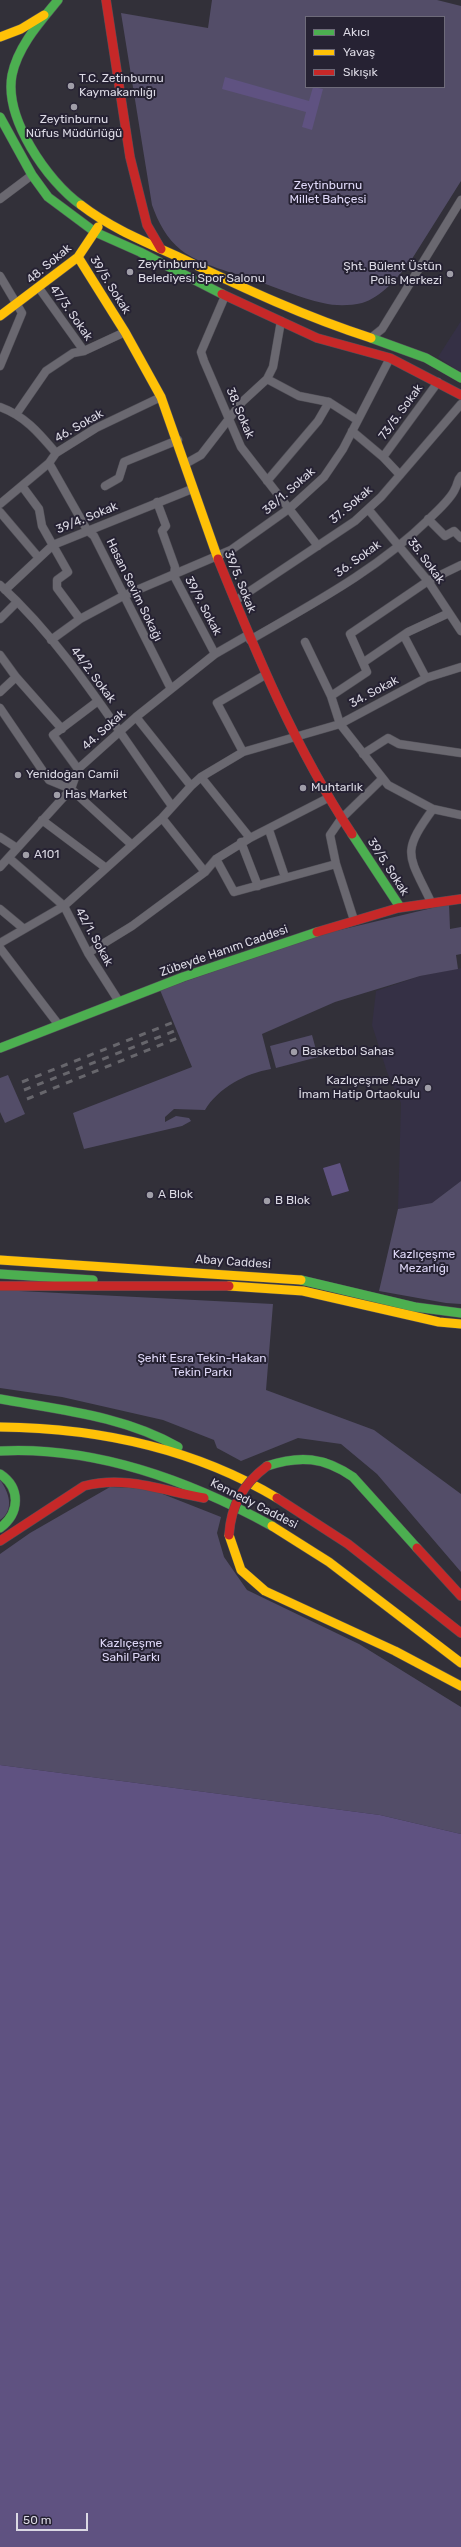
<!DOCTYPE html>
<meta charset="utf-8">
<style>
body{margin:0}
#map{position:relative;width:461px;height:2547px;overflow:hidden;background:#323039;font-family:Rubik,sans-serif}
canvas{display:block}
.legend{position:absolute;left:305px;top:16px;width:140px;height:72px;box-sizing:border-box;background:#262233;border:1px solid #6e6b7a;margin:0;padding:5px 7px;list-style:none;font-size:12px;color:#dbd9e4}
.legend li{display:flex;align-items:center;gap:8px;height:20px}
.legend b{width:20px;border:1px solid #6e6b7a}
.scale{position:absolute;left:16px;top:2513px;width:72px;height:18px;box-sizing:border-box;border:2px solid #dbd9e4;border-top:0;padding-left:5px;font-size:12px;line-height:14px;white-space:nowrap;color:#dbd9e4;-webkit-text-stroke:3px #262233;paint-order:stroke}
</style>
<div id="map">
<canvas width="461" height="2547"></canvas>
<ul class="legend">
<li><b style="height:5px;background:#4caf50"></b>Akıcı</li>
<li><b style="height:5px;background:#ffc107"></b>Yavaş</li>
<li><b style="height:5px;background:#c62828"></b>Sıkışık</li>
</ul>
<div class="scale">50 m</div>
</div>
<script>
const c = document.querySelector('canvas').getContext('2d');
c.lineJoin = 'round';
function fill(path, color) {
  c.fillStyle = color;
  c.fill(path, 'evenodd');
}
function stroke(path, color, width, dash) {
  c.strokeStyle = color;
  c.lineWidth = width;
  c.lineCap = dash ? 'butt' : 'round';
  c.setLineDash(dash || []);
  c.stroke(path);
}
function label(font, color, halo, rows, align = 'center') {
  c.font = font + ' Rubik,sans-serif';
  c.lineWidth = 4;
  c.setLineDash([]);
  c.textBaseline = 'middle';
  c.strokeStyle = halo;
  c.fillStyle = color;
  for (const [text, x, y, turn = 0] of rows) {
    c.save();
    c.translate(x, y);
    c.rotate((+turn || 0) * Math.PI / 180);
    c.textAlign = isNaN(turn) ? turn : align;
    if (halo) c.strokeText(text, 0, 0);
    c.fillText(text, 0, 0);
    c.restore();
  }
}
fill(new Path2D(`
 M461,321v52l-23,-16z
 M461,968v213l-29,22 -34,6 3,-106 -14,-31 -15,-47 4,-34 44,-15z`), '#353045');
fill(new Path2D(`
 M212,0h225l24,6v175l-51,81c-13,16 -28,35 -48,41 -13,3 -27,3 -39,0 -23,-5 -45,-15 -66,-22 -25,-9 -55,-15 -76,-31 -14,-11 -23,-28 -29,-45l-31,-192 87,15zM306,17h138v70h-138z
 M449,904l1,25 11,-2v27l-5,1 2,14 -38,7 -85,26 -73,32 9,35c-25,4 -53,19 -66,41l-31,-1 -9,8v5l11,-6 13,2 2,3 -9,5 -98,23 -11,-36 119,-46 -32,-77 159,-55z
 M312,1035l6,22 -42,11 -6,-22z
 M8,1075l17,39 -20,9 -5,-11v-34z
 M461,1181v123l-15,-1 -67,-12 19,-82 34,-6z
 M0,1290l273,14 -7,86 108,40 87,64v78l-84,-98 -36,-30 -43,-6 -57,23 -24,-13 -3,-8 -51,-20 -101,-23 -62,-9z
 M0,1480c9,12 15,30 0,40z
 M110,1487l40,2 71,28 -4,16 7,24 23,33 112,54 102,63v127l-81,-19 -380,-50v-211l30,-21z`), '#534d68');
fill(new Path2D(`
 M225,77l84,24 4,-14 10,2 -11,41 -10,-3 4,-15 -84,-23z
 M340,1163l9,28 -17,5 -9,-28z
 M0,1765l380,50 81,19v713h-461z`), '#5f5281');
const street = new Path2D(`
 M0,199l32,-24
 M0,276l22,37 -22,53
 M39,288l45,63
 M225,296l-24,56 3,9 37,86 77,99
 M372,337l10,-8 79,-129
 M267,379l32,17 30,6 28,18
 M0,407c25,9 39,26 56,46
 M17,413l29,-42 27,-18 11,-2 41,-19
 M352,431l31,26 17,18
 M383,457l55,-75
 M49,463l38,67 7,6 77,153
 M185,464l16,-9 41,-53 25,-23 6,-12 8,-46
 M267,481l51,-60 11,-19
 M22,486l17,23 3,17 26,46 -11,8v8l23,31
 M105,486l14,-8 5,-16 54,-22
 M157,502l9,24 -4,5 13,36 -1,9 41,78
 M0,504l49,-41 7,-10 40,-25 65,-31
 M368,509l60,72 33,50
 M0,512l39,46
 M428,519l17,17 9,-5 7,7
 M0,585c69,63 117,146 172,221
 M5,590l48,-45 139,-56
 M235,601l120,-80 26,-24 80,-93
 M0,619l17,-17
 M404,636l22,42
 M51,640l29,-21 43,-23 108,-46 59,-42 34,-31 19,-28 47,-91
 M250,640c62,-36 127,-70 179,-121 8,-8 22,-20 26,-30 3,-5 2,-9 6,-13
 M305,642l26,54 9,28 48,61 45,24 28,6
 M0,655l16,22 46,52
 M364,662l44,-30 41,-19
 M0,692l16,-15
 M331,696l36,-24 -17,-38 78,-53 33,-16
 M0,708l49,72 22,9 61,56
 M136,717l55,69
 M243,752l-26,-49 48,-28
 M363,754l25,-16 11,6 62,9
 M78,769l-25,-34 45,-34
 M201,777l49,61
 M162,818l43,54
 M42,820l64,48
 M269,830l16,47
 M0,837l17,11
 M241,842l17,44
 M9,858l55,48 24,47 30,47
 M216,859l18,33 102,-28
 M0,867l71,-78 7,-20 58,-52 79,-63 33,-19
 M430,900c-22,-46 -29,-47 3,-91
 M0,909l24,20
 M354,920l-18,-56 -6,-29 11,-16 41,-40
 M0,943l64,-37 98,-88 29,-32 10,-9 42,-25 97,-28 86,-46 35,-11
 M0,948l58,76
 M88,953l44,-27 73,-54 11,-13 34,-21 78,-40`);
const fast = new Path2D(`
 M58,0c-18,22 -40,46 -46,75 -8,43 35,106 69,130
 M0,117l32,58 16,22 47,35 45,20 82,42
 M371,338l55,20 35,20
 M352,834l48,73
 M0,1048l183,-71 134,-45
 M0,1274l93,6
 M301,1280l114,27 46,6
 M0,1399c61,11 124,17 178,48
 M0,1451c96,-5 190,30 272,75
 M267,1466c33,-11 57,-9 86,11l64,71
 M0,1474c21,14 20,39 0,54`);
const slow = new Path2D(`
 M0,37l21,-8 23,-14
 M81,205c31,24 67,38 102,54 62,30 123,58 188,79
 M78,257l47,75 36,65 57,162
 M0,316l78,-59 20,-30
 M0,1260l301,20
 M229,1286l74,5 136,31 22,2
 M0,1427c96,1 193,21 277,71
 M272,1526l57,36 132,101
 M229,1535l12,35 24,21 130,60 66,35`);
const jam = new Path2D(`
 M106,0l24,157 17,68 14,24
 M222,294l95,44 73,20 71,37
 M218,559c38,94 77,189 134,275
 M317,932l81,-24 63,-9
 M0,1286h229
 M277,1498l71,46 113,89
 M0,1541l84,-55c42,-11 79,5 120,12
 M417,1548l44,48`);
stroke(street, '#514f57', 9);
stroke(fast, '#514f57', 10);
stroke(slow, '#514f57', 10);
stroke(jam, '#514f57', 10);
stroke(street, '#6a6870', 8);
stroke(fast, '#4caf50', 9);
stroke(slow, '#ffc107', 9);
stroke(jam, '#c62828', 9);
stroke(new Path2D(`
 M22,1082l152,-60
 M24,1090l153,-60
 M27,1099l153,-62`), '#67666c', 3, [7, 7]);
const jamBridge = new Path2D(`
 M229,1535c2,-30 14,-51 38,-69`);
stroke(jamBridge, '#514f57', 10, []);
stroke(jamBridge, '#c62828', 9);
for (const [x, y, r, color] of [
 [71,86,4,"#a09ea8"],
 [74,107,4,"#a09ea8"],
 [130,272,4,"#a09ea8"],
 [450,274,4,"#a09ea8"],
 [18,775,4,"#a09ea8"],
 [303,788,4,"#a09ea8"],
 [57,795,4,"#a09ea8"],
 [26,855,4,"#a09ea8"],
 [294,1052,4,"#a09ea8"],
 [428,1088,4,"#a09ea8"],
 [150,1195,4,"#a09ea8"],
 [267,1201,4,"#a09ea8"]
]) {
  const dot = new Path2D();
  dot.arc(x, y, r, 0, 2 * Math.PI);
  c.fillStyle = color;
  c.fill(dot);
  stroke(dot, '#262233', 1.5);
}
label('12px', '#dbd9e4', '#262233', [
 ["T.C. Zetinburnu",79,79],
 ["Kaymakamlığı",79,93],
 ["Zeytinburnu",74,120,"center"],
 ["Nüfus Müdürlüğü",74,134,"center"],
 ["Zeytinburnu",138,265],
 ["Belediyesi Spor Salonu",138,279],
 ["Şht. Bülent Üstün",442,267,"right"],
 ["Polis Merkezi",442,281,"right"],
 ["Yenidoğan Camii",26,775],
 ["Muhtarlık",311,788],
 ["Has Market",65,795],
 ["A101",34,855],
 ["Basketbol Sahas",302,1052],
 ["Kazlıçeşme Abay",420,1081,"right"],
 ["İmam Hatip Ortaokulu",420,1095,"right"],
 ["A Blok",158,1195],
 ["B Blok",275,1201]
], 'left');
label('12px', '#dfd8f8', '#262233', [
 ["Zeytinburnu",328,186],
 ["Millet Bahçesi",328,200],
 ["Kazlıçeşme",424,1255],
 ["Mezarlığı",424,1269],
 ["Şehit Esra Tekin-Hakan",202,1359],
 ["Tekin Parkı",202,1373],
 ["Kazlıçeşme",131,1644],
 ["Sahil Parkı",131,1658]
]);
label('12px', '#dbd9e4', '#262233', [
 ["48. Sokak",49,264,-40],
 ["39/5. Sokak",110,285,58],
 ["47/3. Sokak",71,313,55],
 ["73/5. Sokak",401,412,-54],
 ["38. Sokak",240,413,67],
 ["46. Sokak",79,426,-30],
 ["38/1. Sokak",289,491,-41],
 ["37. Sokak",351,505,-40],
 ["39/4. Sokak",87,518,-22],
 ["36. Sokak",358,559,-36],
 ["35. Sokak",426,561,53],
 ["39/5. Sokak",240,582,68],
 ["Hasan Sevim Sokağı",134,590,64],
 ["39/9. Sokak",203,606,62],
 ["44/2. Sokak",93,675,53],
 ["34. Sokak",374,692,-28],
 ["44. Sokak",104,730,-42],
 ["39/5. Sokak",388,867,57],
 ["42/1. Sokak",94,937,61],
 ["Zübeyde Hanım Caddesi",224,951,-19],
 ["Abay Caddesi",233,1262,4],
 ["Kennedy Caddesi",254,1504,27]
]);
</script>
